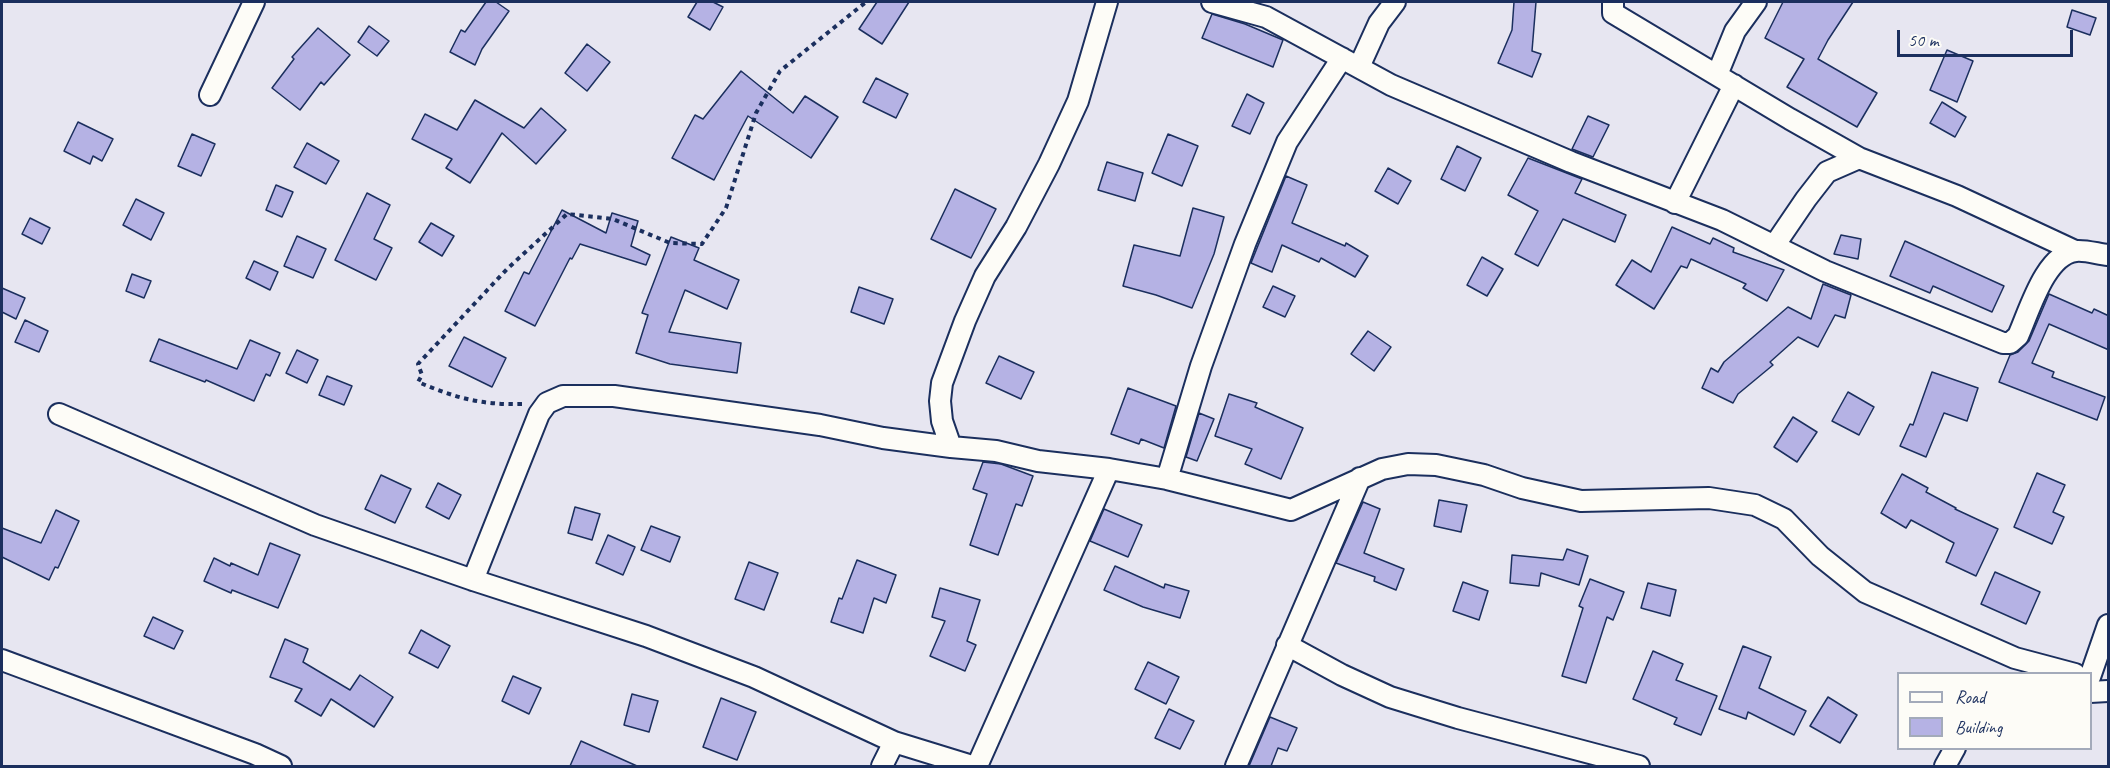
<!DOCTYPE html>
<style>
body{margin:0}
#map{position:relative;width:2110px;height:768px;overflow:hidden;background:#e7e6f1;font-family:Caveat,sans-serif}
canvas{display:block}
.frame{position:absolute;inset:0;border:3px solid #1b2f5e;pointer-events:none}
.legend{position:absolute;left:1897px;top:672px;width:195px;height:78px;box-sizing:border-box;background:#fdfcf7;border:2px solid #a3aaba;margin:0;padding:8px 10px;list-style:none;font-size:18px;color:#1b2f5e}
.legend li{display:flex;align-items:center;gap:12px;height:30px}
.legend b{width:30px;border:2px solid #a3aaba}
.scale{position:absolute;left:1897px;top:30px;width:176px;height:27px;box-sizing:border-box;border:3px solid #1b2f5e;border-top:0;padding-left:8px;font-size:18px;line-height:21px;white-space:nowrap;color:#1b2f5e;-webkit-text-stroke:4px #fdfcf7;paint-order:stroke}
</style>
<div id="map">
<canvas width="2110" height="768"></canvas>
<div class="frame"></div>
<ul class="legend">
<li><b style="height:8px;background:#fdfcf7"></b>Road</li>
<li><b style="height:16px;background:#b5b2e4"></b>Building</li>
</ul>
<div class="scale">50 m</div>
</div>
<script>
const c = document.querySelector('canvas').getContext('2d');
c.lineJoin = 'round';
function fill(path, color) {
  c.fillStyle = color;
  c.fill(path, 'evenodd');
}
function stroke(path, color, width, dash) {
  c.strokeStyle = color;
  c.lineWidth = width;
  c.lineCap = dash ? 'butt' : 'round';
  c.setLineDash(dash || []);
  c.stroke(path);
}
const building = new Path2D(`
 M486,2h10l13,9 -27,38 -7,16 -25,-13 11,-22 4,2z
 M697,2h16l10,5 -13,23 -22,-13z
 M877,2h32l-27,42 -23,-15z
 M1514,2h22l-4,49 9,3 -9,23 -34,-14 14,-33z
 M1783,2h70l-25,38 -10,19 59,34 -20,34 -70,-40 17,-28 -39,-21z
 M2072,10l24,8 -6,17 -23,-8z
 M1212,14l33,10 38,16 -10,27 -71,-29z
 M369,26l20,15 -12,15 -19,-14z
 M318,28l32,27 -26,30 -3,-3 -21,28 -28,-22 22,-29 -2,-2z
 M587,44l23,18 -23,29 -22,-18z
 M1947,50l26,11 -16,41 -27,-12z
 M741,71l52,42 12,-17 33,21 -27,41 -63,-42 -34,64 -42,-22 23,-43 8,4z
 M876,78l32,16 -12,24 -33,-16z
 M1247,94l17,9 -14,31 -18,-8z
 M475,100l49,28 17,-20 25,22 -30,34 -34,-31 -32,50 -24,-15 6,-9 -40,-20 13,-25 32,16z
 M1942,102l24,15 -11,20 -25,-14z
 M1588,116l21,9 -16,32 -21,-8z
 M78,122l35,17 -11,22 -9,-5 -3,8 -26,-13z
 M192,134l23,10 -14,32 -23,-10z
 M1168,134l30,12 -16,40 -30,-13z
 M307,143l32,18 -13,23 -32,-17z
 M1457,146l24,12 -16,33 -24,-12z
 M1528,158l54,21 -7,14 51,22 -11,27 -52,-23 -25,47 -23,-12 23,-43 -30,-16z
 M1107,162l36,11 -8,28 -37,-11z
 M1388,168l23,13 -13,23 -23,-13z
 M1286,176l21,9 -15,38 53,23 1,-3 22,13 -13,21 -34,-19 -2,4 -37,-17 -10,27 -21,-9z
 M276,185l17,7 -11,25 -16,-7z
 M955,189l41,20 -25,49 -40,-19z
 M367,193l23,12 -16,34 18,9 -16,32 -41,-20z
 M136,199l28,14 -13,27 -28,-15z
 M1193,208l31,9 -10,37 -22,54 -36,-13 -33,-9 11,-41 46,11z
 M562,210l44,23 6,-20 26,8 -7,25 19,9 -4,10 -66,-21 -8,15 -2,-1 -35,68 -30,-15 19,-39 5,2z
 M30,218l20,10 -8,16 -20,-10z
 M431,223l23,13 -12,20 -23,-14z
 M1672,227l38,17 3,-6 21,10 -1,4 51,18 -17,31 -24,-13 3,-4 -55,-25 -4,9 -6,-2 -27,43 -38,-24 16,-25 19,12z
 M1841,235l20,4 -3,20 -24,-5z
 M297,236l29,13 -13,29 -29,-12z
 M671,237l28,11 -5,12 45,20 -12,29 -42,-19 -16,42 72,11 -4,30 -67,-9 -34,-11 12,-38 -6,-2z
 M1905,241l99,45 -12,26 -59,-26 -3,7 -40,-17z
 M1482,257l21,12 -16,27 -20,-11z
 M254,261l24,11 -8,18 -24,-12z
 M132,274l19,7 -7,17 -18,-7z
 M1823,284l28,11 -6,23 -10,-3 -17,32 -20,-10 -28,25 3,3 -35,29 -5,9 -31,-15 9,-20 7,4 6,-10 64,-55 23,12z
 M1273,286l22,10 -10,21 -22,-10z
 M859,287l34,12 -9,25 -33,-12z
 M2,288l23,10 -9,21 -14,-7z
 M2049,294l43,19 2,-4 15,7v34l-60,-26 -17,39 22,9 -2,5 53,20 -8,23 -98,-38 11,-27 8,-3 11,-11z
 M25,320l23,11 -9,21 -24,-10z
 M1368,331l23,16 -17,24 -23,-17z
 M464,337l42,21 -14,29 -43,-21z
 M159,339l78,30 13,-29 30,13 -10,23 -4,-2 -12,27 -48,-21 -1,2 -55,-21z
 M297,350l21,10 -11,23 -21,-10z
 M999,356l35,16 -13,27 -35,-16z
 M1932,372l46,16 -11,33 -23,-8 -18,44 -26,-11 10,-22 3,1z
 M327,376l25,10 -8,19 -25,-10z
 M1128,388l48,18 -12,42 -23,-9 -2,5 -28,-10z
 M1848,392l26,15 -15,28 -27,-14z
 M1229,394l28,9 -2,4 48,21 -22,51 -36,-15 7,-15 -37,-13z
 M1199,413l15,6 -17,42 -11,-4z
 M1793,417l24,15 -20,30 -23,-15z
 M983,462l18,2 32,12 -11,30 -6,-2 -18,51 -28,-10 17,-51 -14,-5z
 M2037,473l28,12 -12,27 11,5 -12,27 -38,-17z
 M1902,474l26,14 -2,4 30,16 -1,1 43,20 -22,47 -30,-14 8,-19 -43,-23 -5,8 -25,-15z
 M381,475l30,14 -16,34 -30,-14z
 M438,483l23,12 -12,24 -23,-12z
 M1439,500l28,5 -6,27 -27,-6z
 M1363,502l17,7 -16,44 40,16 -8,21 -22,-9 1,-4 -39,-14z
 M575,507l25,7 -8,26 -24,-7z
 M1104,509l38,16 -14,32 -38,-16z
 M56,510l23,11 -21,47 -3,-1 -6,13 -47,-23v-29l39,15z
 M651,526l29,11 -10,25 -29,-12z
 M608,535l27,12 -12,28 -27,-12z
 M270,543l30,12 -22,53 -46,-18 -1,3 -27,-12 10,-23 16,8 1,-3 27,12z
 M1567,549l21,7 -9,29 -38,-12 -2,13 -29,-3 2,-28 51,5z
 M857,560l39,15 -10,28 -12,-5 -11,35 -32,-11 8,-24 3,1z
 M749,562l29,11 -14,37 -29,-11z
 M1115,566l49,22 1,-4 24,7 -9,27 -37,-11 -39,-17z
 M1995,572l45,20 -14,32 -45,-20z
 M1590,579l34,13 -11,28 -6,-3 -21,66 -24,-7 21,-68 -4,-2z
 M1463,582l25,9 -9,29 -26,-9z
 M1648,583l28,7 -6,26 -29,-8z
 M940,588l40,12 -13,41 9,4 -11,26 -35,-15 15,-35 -13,-4z
 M153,617l30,14 -9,18 -30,-13z
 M421,630l29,16 -12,22 -29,-15z
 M285,639l23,10 -5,13 47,28 10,-15 33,22 -19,30 -43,-28 -10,17 -26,-15 7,-12 -32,-12z
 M1743,646l28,11 -12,31 47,23 -12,24 -46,-23 -2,7 -27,-10z
 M1653,651l30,13 -7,16 41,16 -16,39 -27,-11 3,-6 -44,-19z
 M1148,662l31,15 -13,27 -31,-15z
 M513,676l28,12 -12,26 -27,-13z
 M632,694l26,7 -9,31 -25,-7z
 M1828,697l29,18 -17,28 -30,-17z
 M721,698l35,14 -19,48 -34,-13z
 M1169,709l25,12 -14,28 -25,-11z
 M1270,717l27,11 -10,23 -9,-3 -7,18h-22z
 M581,741l56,25h-67z`);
fill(building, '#b5b2e4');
stroke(building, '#1b2f5e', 1.5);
const street = new Path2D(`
 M1212,2l54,15 125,68 180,77 151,58 103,51 178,72h7l8,-7c11,-24 27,-82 58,-85 10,-1 22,3 32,4
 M1613,2v11l177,106 69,39 98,38 118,55
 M1359,67l20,-44 16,-21
 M1717,75l18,-44 21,-29
 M210,95l44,-93
 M1675,203l59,-118
 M1774,246l32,-47 21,-27 32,-14
 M59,414l256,111 158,55 173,56 108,41 140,65 78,24
 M951,447l-9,-26 -2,-20 2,-18 23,-62 20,-45 31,-49 33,-63 29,-63 29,-99
 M1167,479l34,-113 44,-122 42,-102 55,-84
 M473,580l66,-166 8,-11 16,-7h51l206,29 63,13 68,9 45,4 42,10 71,8 58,10 124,31 91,-41 26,-5 28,1 48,10 38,13 59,13 128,-3 46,7 29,14 36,37 45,36 150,66 60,16
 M1287,645l55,30 48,22 68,21 181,48
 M2,660l253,94 26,12
 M2090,677l18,-52
 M2090,692l18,-1
 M882,766l12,-24
 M977,766l132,-297
 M1236,766l124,-288
 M1945,766l10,-18`);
stroke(street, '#1b2f5e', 24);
stroke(new Path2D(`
 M522,404c-41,1 -66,-6 -104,-22l4,-7 -4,-11 89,-95 60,-55 46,5 57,24 32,1 24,-36 30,-95 24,-42 86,-69`), '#1b2f5e', 4, [4.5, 4.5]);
stroke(street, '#fdfcf7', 20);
</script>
